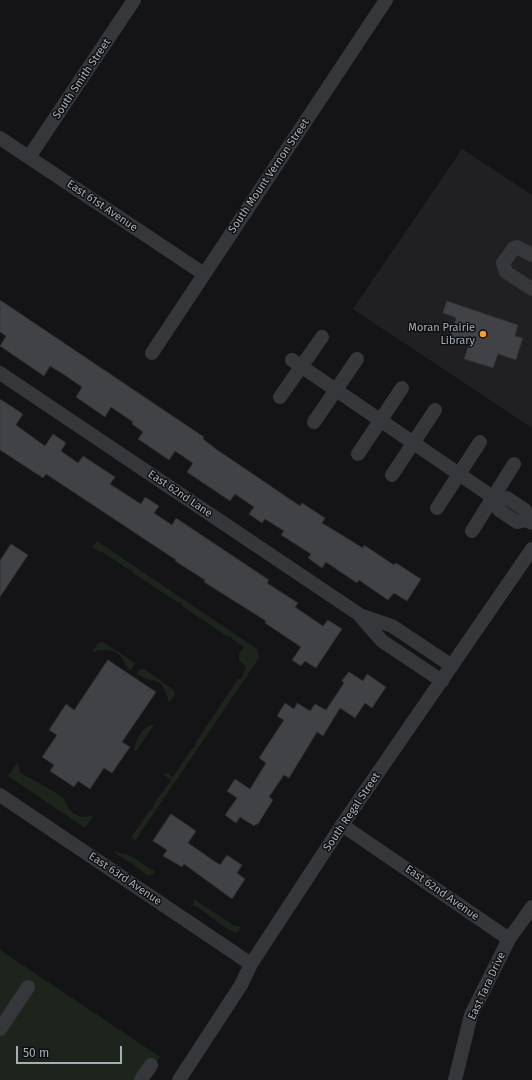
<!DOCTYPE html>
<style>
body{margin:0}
#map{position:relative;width:532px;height:1080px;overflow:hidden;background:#141416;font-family:"Fira Sans",sans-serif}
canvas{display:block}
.scale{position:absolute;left:16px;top:1046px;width:106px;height:18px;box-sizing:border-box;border:2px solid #a5adb7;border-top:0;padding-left:5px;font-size:12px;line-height:14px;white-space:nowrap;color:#a5adb7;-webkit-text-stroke:3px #0f0f11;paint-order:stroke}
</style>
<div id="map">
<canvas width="532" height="1080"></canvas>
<div class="scale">50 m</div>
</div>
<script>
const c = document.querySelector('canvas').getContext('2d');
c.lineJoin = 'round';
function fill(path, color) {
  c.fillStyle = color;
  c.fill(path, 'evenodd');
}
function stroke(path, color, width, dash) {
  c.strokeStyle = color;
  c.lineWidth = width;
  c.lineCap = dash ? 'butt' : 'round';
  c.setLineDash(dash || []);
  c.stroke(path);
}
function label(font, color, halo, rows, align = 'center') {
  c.font = font + ' "Fira Sans",sans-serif';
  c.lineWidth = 3;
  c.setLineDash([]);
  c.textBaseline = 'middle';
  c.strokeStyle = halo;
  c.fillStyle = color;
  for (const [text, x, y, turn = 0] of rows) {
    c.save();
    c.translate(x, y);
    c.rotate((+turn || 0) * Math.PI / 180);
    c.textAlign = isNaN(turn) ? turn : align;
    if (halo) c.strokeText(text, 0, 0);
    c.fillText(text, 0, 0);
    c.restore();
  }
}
fill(new Path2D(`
 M462,149l70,46v233l-179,-119z`), '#202023');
fill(new Path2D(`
 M97,541l160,108 2,9 -124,183 -4,-4 19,-27 3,-1v-4l18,-25 -8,-6 3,-1 7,4 19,-29 3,-1v-4l43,-64h3l5,-12 -7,-7v-6l5,-7 -12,-8v-2l-5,-1 -45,-30v-3l-5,-1 -44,-29 -2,-4h-3l-26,-17 -10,-4z
 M103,642l32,21 -4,7c-6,-3 -6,-7 -9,-12 -7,-10 -20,-9 -30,-6l6,-9z
 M144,669l30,21 1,5 -6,8c-7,-30 -14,-17 -32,-29l2,-4z
 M153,724l1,1 -17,25 -3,1c1,-11 8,-24 19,-27z
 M17,763l3,7 -1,2c14,9 30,15 43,25 6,6 5,13 13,17 7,4 11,3 19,1l-9,13 -77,-52z
 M112,851l19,5 24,16 -6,4 -14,-10 -1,-2 -5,-2z
 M194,899l39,26 8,2 -4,6 -11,-5 -30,-22h-3z
 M0,950l160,107 -15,23h-145z`), '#1c241c');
const building = new Path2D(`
 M0,300l204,137 -1,2 13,10 84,57 2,-3 23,15 -3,5 41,25 1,-3 30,20 2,-2 25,16 -14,22 -13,-8 -6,7 -29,-20 -2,3 -31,-21 -4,6 -14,-10 3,-4 -30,-19 3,-4 -19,-12 -3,4 -13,-9 5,-7 -19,-13 -5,7 -43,-29 6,-9 -18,-12 -6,9 -31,-21 5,-7 -11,-8 1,-2 -22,-15 -6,10 -29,-20 6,-10 -19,-13 -13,-8 -6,10 -44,-30 6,-10 -6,-4z
 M447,301l71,24 -3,11 8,2 -7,22 -18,-6 -5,14 -29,-9 5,-15 -19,-6 6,-20 -13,-5z
 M0,399l23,15 -7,11 29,21 8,-12 13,9 -5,8 17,12 5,-7 32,21 -5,7 31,20 4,-7 14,9 -5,7 18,12 4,-7 93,62 -2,3 31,20 -3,4 28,19 5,-6 14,9 -26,39 -11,-7 -4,5 -9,-6 9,-13 -36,-24 1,-2 -62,-39 1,-2 -30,-19 1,-1 -130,-86 -3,4 -43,-28z
 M11,544l17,11 -28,42v-36z
 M108,660l48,32 -34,50 8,5 -18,26 -8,-5 -14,21 -12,-8 -4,6 -24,-16 4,-6 -12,-8 15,-22 -8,-5 17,-26 8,6z
 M349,672l14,9 4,-7 19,13 -14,21 -7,-5 -10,15 -15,-10 -17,28 -6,-4 -28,46 -5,-3 -15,22 4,3 -15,24h-2l-2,2 -14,-9 -4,6 -11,-8 12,-17 -10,-7 8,-12 15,10 16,-26 -7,-5 25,-38 -7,-4 8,-13 9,6 3,-6 13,8 5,-7 11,6 18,-27 -2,-2z
 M171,814l25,17 -8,12 32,22 7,-10 15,10 -5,8 8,6 -13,20 -48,-35 -2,3 -19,-11 4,-6 -14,-9z`);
fill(building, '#404246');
stroke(building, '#2e2e32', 1);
stroke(new Path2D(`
 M0,138l204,136
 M29,157l105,-157
 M532,255l-15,-8 -3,1 -11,15 3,9 26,17
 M152,353l234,-353
 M292,360l205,140
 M0,373l360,242 32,11 60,40
 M280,397l42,-60
 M314,422l43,-63
 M358,454l44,-66
 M392,475l43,-65
 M437,508l43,-66
 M527,520l-10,2 -18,-12 -2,-10 10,-2 18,12 2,10 5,3
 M472,531l42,-67
 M360,616l22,25 60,40
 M0,795l251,169
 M342,825l167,114
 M0,1029l28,-42
 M141,1080l10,-15
 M179,1080l62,-95 10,-21 91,-139 190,-276
 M455,1080l16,-65 38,-76 23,-32`), '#35373b', 14);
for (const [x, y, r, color] of [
 [483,334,4,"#f79d2b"]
]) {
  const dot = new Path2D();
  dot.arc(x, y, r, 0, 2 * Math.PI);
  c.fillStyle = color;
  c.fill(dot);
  stroke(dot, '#0f0f11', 1.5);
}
label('11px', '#a5adb7', '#0f0f11', [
 ["South Smith Street",82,79,-56],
 ["South Mount Vernon Street",269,176,-56],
 ["East 61st Avenue",102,206,34],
 ["East 62nd Lane",180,494,34],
 ["South Regal Street",352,812,-56],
 ["East 63rd Avenue",125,879,34],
 ["East 62nd Avenue",442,893,35],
 ["East Tara Drive",487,986,-65]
]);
label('11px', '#a5adb7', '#0f0f11', [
 ["Moran Prairie",475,328],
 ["Library",475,341]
], 'right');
</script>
